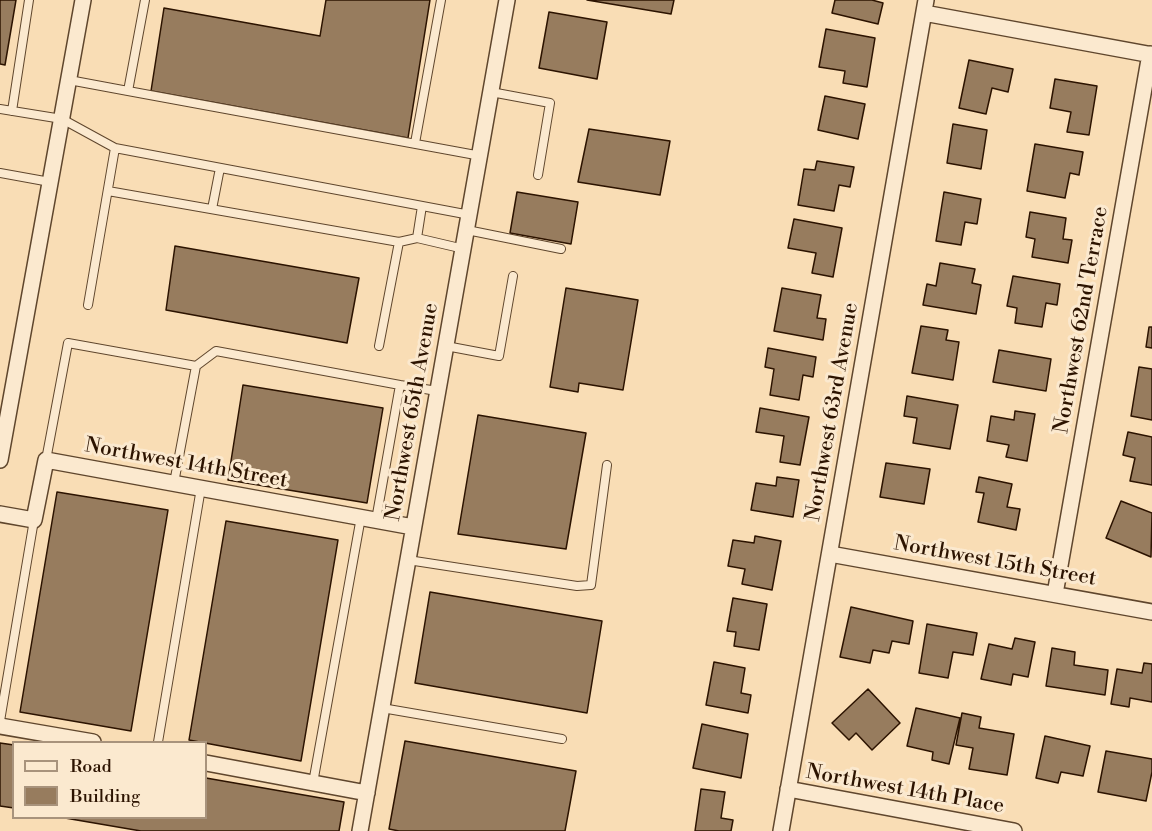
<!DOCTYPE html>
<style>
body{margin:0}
#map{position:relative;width:1152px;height:831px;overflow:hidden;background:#f9ddb5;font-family:"Libre Bodoni",serif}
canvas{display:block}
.legend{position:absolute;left:12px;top:741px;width:195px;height:78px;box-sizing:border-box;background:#fbe9cf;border:2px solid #a8937c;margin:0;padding:8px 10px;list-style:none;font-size:18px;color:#2c1300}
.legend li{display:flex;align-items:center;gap:12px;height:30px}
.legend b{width:30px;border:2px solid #a8937c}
</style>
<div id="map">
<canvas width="1152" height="831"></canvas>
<ul class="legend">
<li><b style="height:8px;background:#fbe9cf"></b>Road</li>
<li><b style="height:16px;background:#977c5e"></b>Building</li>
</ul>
</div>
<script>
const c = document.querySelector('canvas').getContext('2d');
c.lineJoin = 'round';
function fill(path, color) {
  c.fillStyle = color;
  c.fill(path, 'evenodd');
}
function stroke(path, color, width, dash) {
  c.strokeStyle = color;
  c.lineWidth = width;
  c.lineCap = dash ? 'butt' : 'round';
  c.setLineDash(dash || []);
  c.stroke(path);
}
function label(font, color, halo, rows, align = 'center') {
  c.font = font + ' "Libre Bodoni",serif';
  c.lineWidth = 6;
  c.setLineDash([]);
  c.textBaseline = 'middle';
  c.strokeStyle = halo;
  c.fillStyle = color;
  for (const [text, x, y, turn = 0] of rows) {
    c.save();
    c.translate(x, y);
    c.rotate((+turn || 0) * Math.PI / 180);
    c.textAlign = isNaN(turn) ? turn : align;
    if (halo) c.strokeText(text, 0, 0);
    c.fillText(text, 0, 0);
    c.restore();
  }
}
const building = new Path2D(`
 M0,0h16l-11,65 -5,-1z
 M326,0h104l-22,138 -257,-47 13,-83 156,28z
 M587,0h87l-3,14z
 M835,0h37l11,3 -5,21 -46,-11z
 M549,12l58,10 -10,57 -58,-11z
 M826,29l49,9 -8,49 -24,-4 2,-12 -26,-4z
 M969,60l44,9 -5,23 -16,-4 -6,26 -27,-6z
 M1055,79l42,7 -8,49 -22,-3 4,-20 -21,-4z
 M825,96l40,8 -7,35 -40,-9z
 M953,124l34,6 -6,39 -34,-6z
 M589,129l81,12 -10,54 -82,-13z
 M1035,144l48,8 -4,23 -9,-2 -5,25 -38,-7z
 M817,161l37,6 -4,20 -11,-2 -5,26 -36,-6 6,-36 11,1z
 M517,192l61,10 -7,42 -61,-11z
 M944,192l37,7 -4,25 -12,-2 -4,23 -25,-4z
 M1030,212l36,6 -3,21 9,1 -4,23 -36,-6 3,-18 -9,-2z
 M794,219l48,9 -9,49 -21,-4 4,-20 -28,-5z
 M175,246l184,32 -12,65 -181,-33z
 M940,263l35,6 -3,14 9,2 -5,29 -53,-9 4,-21 9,2z
 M1013,276l47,8 -3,21 -11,-2 -4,24 -27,-4 2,-15 -10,-2z
 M566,288l72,12 -15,90 -44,-7 -1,9 -28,-5z
 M782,288l39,7 -4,23 9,1 -3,21 -49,-9z
 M921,326l27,4 -2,10 13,2 -6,38 -41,-7z
 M1149,327h3v21l-6,-1z
 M768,348l48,9 -3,20 -10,-2 -4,25 -29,-5 4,-26 -9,-2z
 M999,350l52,9 -5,32 -53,-9z
 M1139,367l13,2v51l-21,-4z
 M243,385l140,23 -16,95 -139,-23z
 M907,396l51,9 -8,44 -37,-6 4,-25 -13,-2z
 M760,408l49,9 -9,48 -20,-3 4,-26 -28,-4z
 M1015,411l20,3 -8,47 -21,-4 3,-12 -22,-4 4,-25 23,4z
 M478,415l108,18 -20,116 -108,-15z
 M1128,432l24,5v48l-22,-4 5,-23 -12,-3z
 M886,463l44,6 -6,35 -44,-7z
 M777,477l22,3 -6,37 -42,-7 5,-27 20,3z
 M979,477l33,7 -5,23 13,2 -4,21 -38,-8 6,-29 -8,-1z
 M57,492l111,18 -37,221 -111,-19z
 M1121,501l31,12 -1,44 -45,-19z
 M226,521l112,19 -37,221 -112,-21z
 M755,536l26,5 -9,49 -30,-6 3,-15 -17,-3 5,-26 21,3z
 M430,592l172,29 -15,92 -172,-30z
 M733,598l34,6 -8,46 -25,-4 2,-14 -9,-1z
 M851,607l62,14 -4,23 -17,-3 -3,12 -16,-3 -3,13 -30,-6z
 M927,624l50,9 -4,22 -20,-3 -5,26 -29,-5z
 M1015,638l20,4 -7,35 -15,-3 -2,11 -30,-6 8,-35 23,5z
 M1052,648l23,4 -1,13 34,5 -3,25 -59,-9z
 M714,662l31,6 -4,25 10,2 -3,18 -42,-8z
 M1144,663l8,1v38l-22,-4 -1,9 -18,-3 6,-35 25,4z
 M868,689l32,34 -28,27 -16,-17 -7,7 -17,-17z
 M916,708l44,10 -11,46 -17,-4 1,-8 -26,-6z
 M962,713l19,4 -2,11 35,6 -7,41 -38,-6 4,-21 -17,-3z
 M702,724l46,10 -7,44 -48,-10z
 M1045,736l45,10 -7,30 -22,-4 -3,11 -22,-5z
 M405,741l171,30 -11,60h-166l-10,-2z
 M0,743l14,2v63l-14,-2z
 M1106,751l46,8v13l-6,29 -48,-9z
 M206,778l138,24 -5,29h-198l-76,-13h141z
 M701,789l24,3 -4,26 12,2 -2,11h-36z`);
fill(building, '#977c5e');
stroke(building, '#2c1300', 1.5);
const service = new Path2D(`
 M145,0l-17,91 353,65
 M69,80l59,11
 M491,92l59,11 -12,72
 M0,109l62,10 53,29 355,67
 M12,111l17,-111
 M415,143l26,-143
 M0,173l50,9
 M108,191l291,51 -20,104
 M212,209l8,-41
 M467,230l94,19
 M417,238l47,11
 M399,242l18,-4 5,-32
 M88,305l27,-157
 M446,346l53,10 14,-80
 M196,366l20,-15 184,34 -24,135
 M400,385l37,6
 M46,460l22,-117 128,23 -22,117
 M408,560l169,26 14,-1 16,-120
 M382,708l180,31
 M0,721l34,-201
 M158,742l43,-254
 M313,783l48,-266`);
const minor = new Path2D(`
 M924,13l228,42
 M0,460l83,-460
 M0,514l34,6 12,-60 367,67
 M830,554l322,58
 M1055,594l95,-540
 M0,726l93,16
 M206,763l161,30
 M788,789l226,42
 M360,831l147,-831
 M781,831l145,-831`);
stroke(service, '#5f462d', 10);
stroke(minor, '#5f462d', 18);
stroke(service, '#fbe9cf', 8);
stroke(minor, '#fbe9cf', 15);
label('21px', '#2c1300', '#fbe9cf', [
 ["Northwest 62nd Terrace",1082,320,-80],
 ["Northwest 65th Avenue",413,412,-80],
 ["Northwest 63rd Avenue",833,412,-80],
 ["Northwest 14th Street",186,464,10],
 ["Northwest 15th Street",995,562,10],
 ["Northwest 14th Place",905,790,10]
]);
</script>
